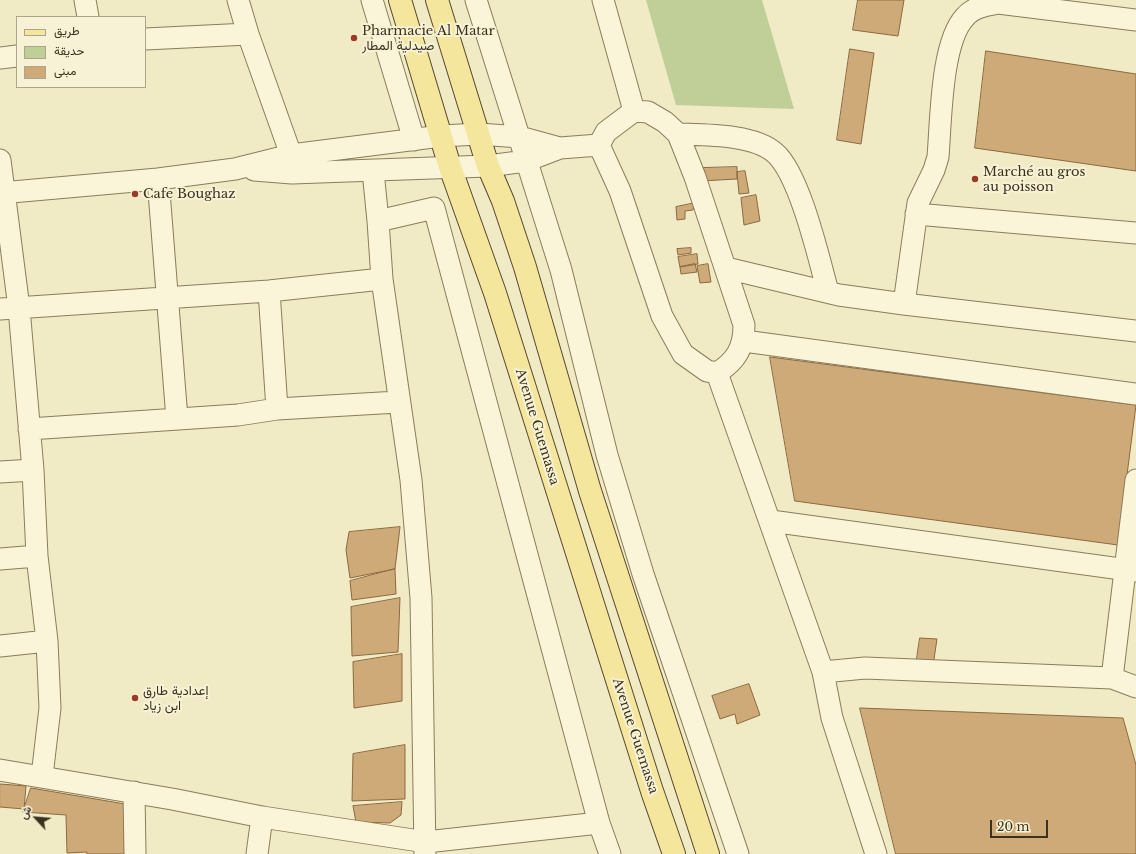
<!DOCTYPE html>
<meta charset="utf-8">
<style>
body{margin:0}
#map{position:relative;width:1136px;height:854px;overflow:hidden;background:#f0eac5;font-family:"Libre Baskerville",Vazirmatn,serif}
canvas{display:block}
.legend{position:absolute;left:16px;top:16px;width:130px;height:72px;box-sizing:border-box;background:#f7f2d5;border:1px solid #aca58c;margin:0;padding:5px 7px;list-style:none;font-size:12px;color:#3b311e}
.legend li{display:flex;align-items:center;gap:8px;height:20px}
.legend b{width:20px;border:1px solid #aca58c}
.north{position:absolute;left:16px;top:798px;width:40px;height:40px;-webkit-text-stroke:3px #f7f2d5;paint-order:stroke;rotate:296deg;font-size:11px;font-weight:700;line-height:16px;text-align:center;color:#3b311e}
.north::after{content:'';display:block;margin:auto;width:14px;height:18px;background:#3b311e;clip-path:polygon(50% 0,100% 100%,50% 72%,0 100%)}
.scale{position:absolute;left:990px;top:820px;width:58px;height:18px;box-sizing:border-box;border:2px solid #3b311e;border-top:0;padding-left:5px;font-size:12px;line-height:14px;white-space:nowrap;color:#3b311e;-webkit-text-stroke:3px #f7f2d5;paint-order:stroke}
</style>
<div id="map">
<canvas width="1136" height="854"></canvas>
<ul class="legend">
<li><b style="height:5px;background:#f4e69c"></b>طريق</li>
<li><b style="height:11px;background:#c0cf98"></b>حديقة</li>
<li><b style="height:11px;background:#cfaa79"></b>مبنى</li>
</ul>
<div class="north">ش</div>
<div class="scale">20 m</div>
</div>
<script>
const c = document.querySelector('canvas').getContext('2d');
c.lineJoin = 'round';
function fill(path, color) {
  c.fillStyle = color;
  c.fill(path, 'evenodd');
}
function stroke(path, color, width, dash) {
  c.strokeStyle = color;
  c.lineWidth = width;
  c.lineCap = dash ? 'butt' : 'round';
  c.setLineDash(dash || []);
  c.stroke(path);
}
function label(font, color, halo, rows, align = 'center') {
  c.font = font + ' "Libre Baskerville",Vazirmatn,serif';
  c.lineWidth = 4;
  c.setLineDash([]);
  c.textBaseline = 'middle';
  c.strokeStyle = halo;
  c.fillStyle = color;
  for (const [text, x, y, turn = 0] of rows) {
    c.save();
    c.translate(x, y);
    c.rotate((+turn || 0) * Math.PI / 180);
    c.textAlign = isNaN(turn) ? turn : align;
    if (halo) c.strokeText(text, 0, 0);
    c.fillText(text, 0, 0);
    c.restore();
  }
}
fill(new Path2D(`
 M646,0h116l32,109 -118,-4z`), '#c0cf98');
const building = new Path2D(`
 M858,0h46l-6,36 -45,-6z
 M850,49l24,4 -13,91 -24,-4z
 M986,51l150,23v97l-161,-23z
 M737,167v12l-36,2 1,-13z
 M745,171l4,22 -10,1 -2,-22z
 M756,195l4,26 -16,4 -3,-27z
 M695,203l-2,7 -8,1v8l-8,1 -1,-13z
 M691,248v5l-13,2 -1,-6z
 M697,254l1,10 -18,3 -2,-10z
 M695,264l2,8 -16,2 -1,-7z
 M708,264l3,18 -11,1 -3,-17z
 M770,357l366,48 -18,140 -323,-44z
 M400,527l-5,42 -45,9 -4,-28 3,-18z
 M395,569l1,25 -44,6 -2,-19z
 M400,598l-2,54 -46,4 -1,-49z
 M920,638l17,1 -4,27 -17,-1z
 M402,654v47l-48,7 -1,-46z
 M749,684l11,31 -23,9 -2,-10 -15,5 -8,-23z
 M860,708l263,10 13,47v89h-240z
 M405,745v54l-53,2 1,-47z
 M0,784l26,2 -2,23 -24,-2z
 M31,788l94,16 1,50h-39v-2l-20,1 -1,-38 -43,-3z
 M402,802l-1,13 -11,8 -34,-1 -3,-16z`);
fill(building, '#cfaa79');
stroke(building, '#8c693f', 1);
const minor = new Path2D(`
 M85,0l3,17
 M238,0l10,34 43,121
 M372,0l42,140
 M476,0l85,270 46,185 36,119 95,280
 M603,0l31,111
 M145,39l103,-5
 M0,58l17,-2
 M634,111l14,1 17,10 13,12 17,43 49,148c0,23 -8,36 -27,48l-10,-2 -24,-17 -21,-38 -42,-125 -21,-46 7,-13z
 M678,134c27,1 76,0 97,19 25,22 44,106 53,139
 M0,160l19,148 14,162 4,86 10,85 3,67 -8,68
 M254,170l38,3 196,-7 38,-5 34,-13 39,-3
 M373,171l5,50 4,58 29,201 10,118 4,256
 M158,179l19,240
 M0,193l158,-14 77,-10 56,-14 150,-19 38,-2 41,3 40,11
 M916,214l220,19
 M378,221l56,-13 165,615 11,31
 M726,268l113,27 65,9 232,27
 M269,291l8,118
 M904,304l14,-101 16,-33 4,-13c3,-36 3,-115 27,-140 8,-10 22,-12 33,-14l138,17
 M0,309l269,-18 113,-12
 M744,341l392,53
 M717,373l106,299
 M29,429l209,-14 39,-6 121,-7
 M0,472l33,-2
 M771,521l365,50
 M0,559l37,-3
 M0,646l47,-5
 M1112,678l24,-198
 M0,770l172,29 90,18 164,25 173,-19
 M134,792l1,62
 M257,854l5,-37
 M876,854l-44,-136 -9,-46 42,-4 247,10 24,9`);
const major = new Path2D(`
 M400,0l50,167 45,126 157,498 22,63
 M437,0l51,166 15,35 22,66 65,224 118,363`);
stroke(minor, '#8c7c5a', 23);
stroke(major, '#59492e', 24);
stroke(minor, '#faf5d8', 21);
stroke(major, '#f4e69c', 22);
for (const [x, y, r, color] of [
 [354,38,4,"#9d3927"],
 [975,179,4,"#9d3927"],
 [135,194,4,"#9d3927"],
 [135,698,4,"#9d3927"]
]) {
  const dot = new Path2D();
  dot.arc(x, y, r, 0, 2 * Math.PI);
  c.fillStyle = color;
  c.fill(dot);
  stroke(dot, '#f7f2d5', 1.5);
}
label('13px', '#3b311e', '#f7f2d5', [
 ["Pharmacie Al Matar",362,31],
 ["صيدلية المطار",362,46],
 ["Marché au gros",983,172],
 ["au poisson",983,187],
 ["Cafe Boughaz",143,194],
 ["إعدادية طارق",143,691],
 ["ابن زياد",143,706]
], 'left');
label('13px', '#3b311e', '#f7f2d5', [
 ["Avenue Guemassa",537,427,73],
 ["Avenue Guemassa",635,736,72]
]);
</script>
